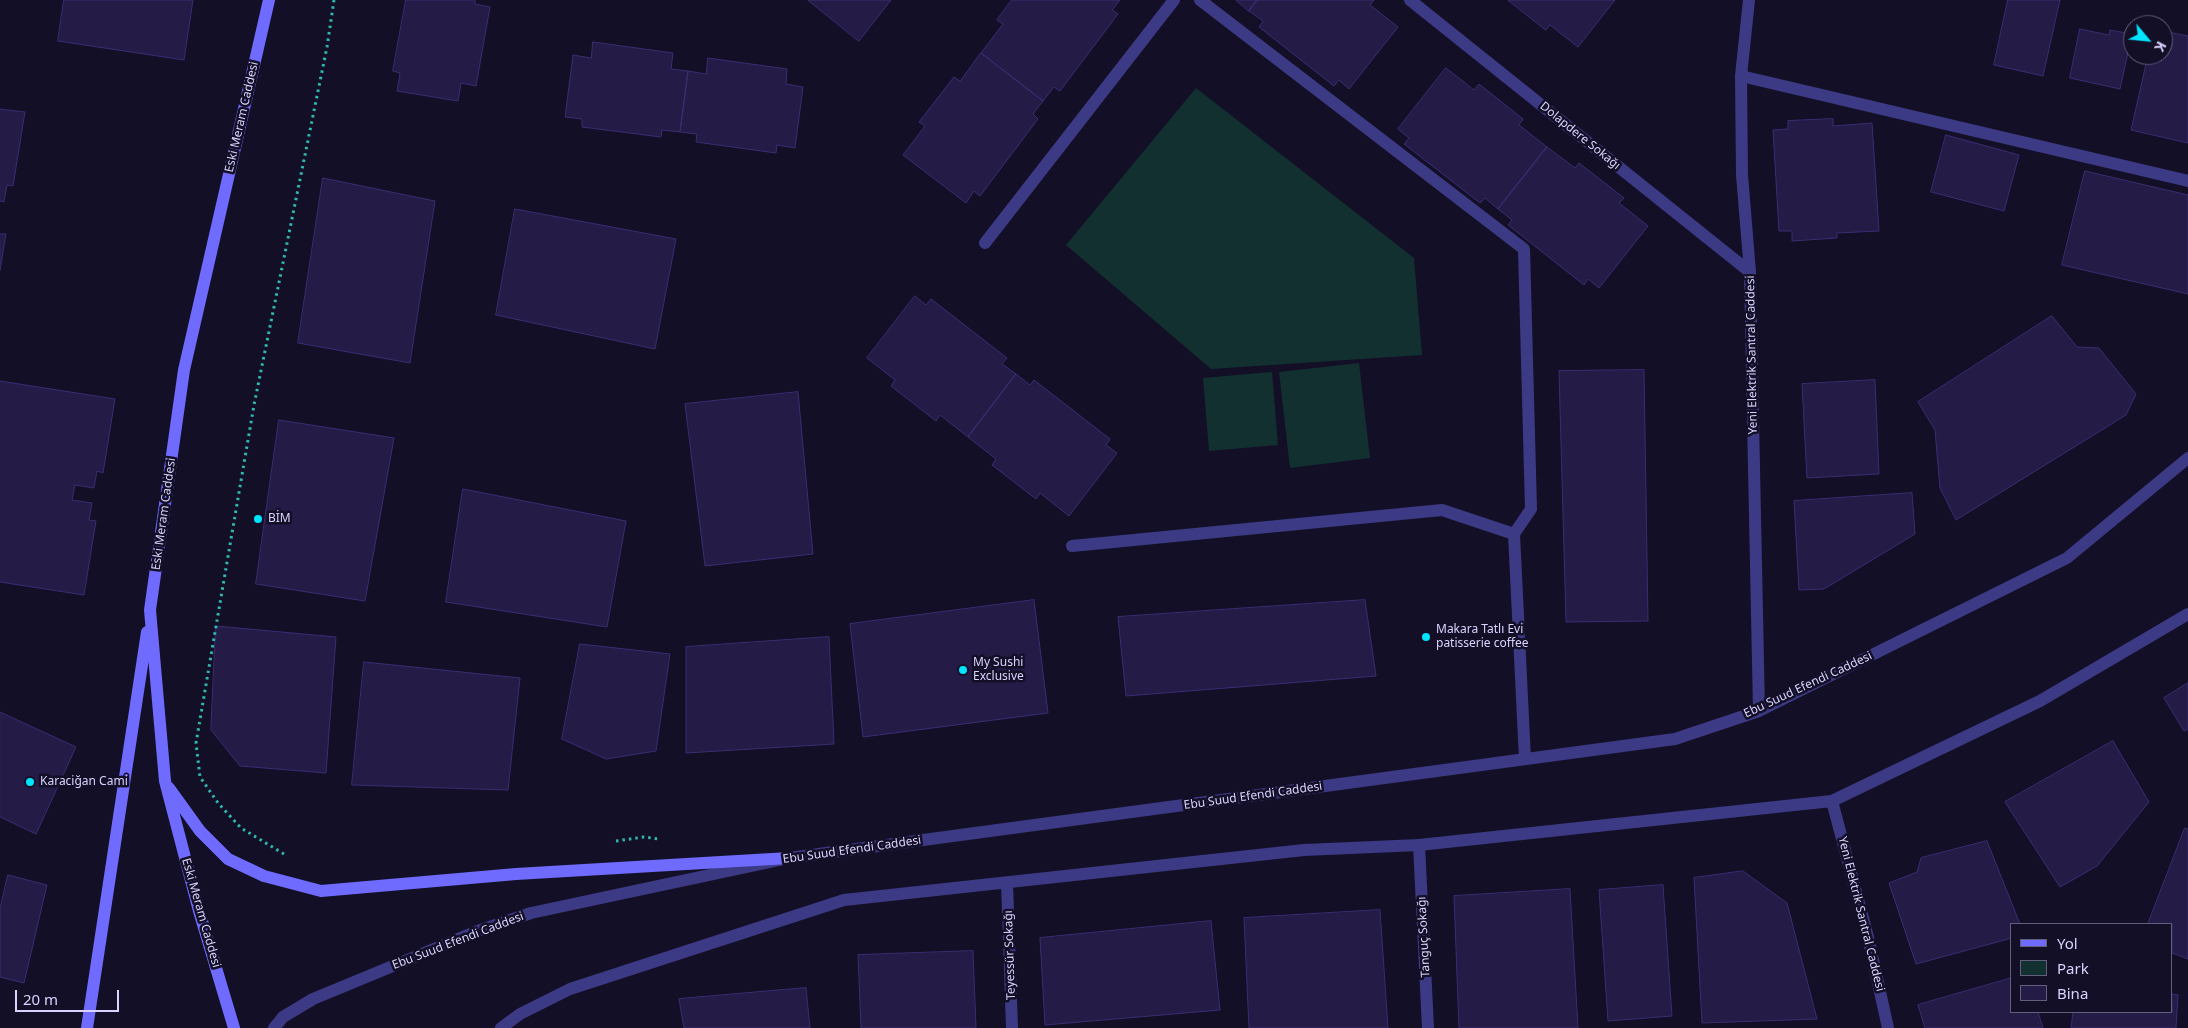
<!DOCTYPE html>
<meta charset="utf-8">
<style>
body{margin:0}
#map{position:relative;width:2188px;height:1028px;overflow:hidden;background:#130f26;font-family:"Noto Sans",sans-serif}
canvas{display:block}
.legend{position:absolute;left:2010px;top:923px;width:162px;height:90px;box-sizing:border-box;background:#130f26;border:1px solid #625e7d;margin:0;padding:6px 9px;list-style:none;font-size:15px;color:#d9d4ff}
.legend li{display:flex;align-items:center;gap:10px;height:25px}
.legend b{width:25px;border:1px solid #625e7d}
.north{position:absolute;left:2123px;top:15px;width:50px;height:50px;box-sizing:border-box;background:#130f26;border:1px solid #625e7d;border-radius:50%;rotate:118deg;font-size:14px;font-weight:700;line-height:20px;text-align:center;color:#d9d4ff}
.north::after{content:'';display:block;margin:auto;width:18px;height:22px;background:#00e5ff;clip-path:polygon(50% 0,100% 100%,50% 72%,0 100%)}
.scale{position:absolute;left:15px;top:990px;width:104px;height:22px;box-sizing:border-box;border:2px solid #d9d4ff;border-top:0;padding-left:6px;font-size:15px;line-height:18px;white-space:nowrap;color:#d9d4ff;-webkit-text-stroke:4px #130f26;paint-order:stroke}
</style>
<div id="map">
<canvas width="2188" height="1028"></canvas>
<ul class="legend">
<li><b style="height:6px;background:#6f6bff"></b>Yol</li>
<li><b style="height:14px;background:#12302f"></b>Park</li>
<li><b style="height:14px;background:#241b47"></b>Bina</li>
</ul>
<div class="north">K</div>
<div class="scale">20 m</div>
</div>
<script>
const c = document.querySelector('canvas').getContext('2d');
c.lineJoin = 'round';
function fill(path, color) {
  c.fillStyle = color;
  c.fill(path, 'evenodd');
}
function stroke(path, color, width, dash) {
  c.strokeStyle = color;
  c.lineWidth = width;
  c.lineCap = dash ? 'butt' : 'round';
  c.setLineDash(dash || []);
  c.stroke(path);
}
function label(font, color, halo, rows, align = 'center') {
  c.font = font + ' "Noto Sans",sans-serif';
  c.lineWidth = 5;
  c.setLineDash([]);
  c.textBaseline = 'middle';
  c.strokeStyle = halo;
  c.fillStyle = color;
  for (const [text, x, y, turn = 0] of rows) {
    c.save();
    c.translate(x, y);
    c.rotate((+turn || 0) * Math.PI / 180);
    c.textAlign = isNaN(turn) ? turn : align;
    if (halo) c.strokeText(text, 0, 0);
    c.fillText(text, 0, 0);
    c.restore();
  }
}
fill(new Path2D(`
 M1196,88l218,170 8,97 -211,14 -145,-124z
 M1359,363l11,95 -80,10 -11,-96z
 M1272,372l6,73 -69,6 -6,-73z`), '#12302f');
const building = new Path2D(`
 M64,0h129l-9,60 -126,-19z
 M406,0h69v4l15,3 -14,79 -15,-3 -3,18 -61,-10 3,-18 -7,-2z
 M808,0h83l-32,41z
 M1012,0h108l-8,10 6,4 -58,77 -6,-4 -11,14 -62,-48 22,-29 -6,-4z
 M1236,0h21l-8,11z
 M1257,0h117l-4,5 28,22 -49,62 -10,-9 -5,6 -75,-59 4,-6 -14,-10z
 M1508,0h107l-37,47 -28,-22 -4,5z
 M2008,0h52l-17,76 -49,-11z
 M2080,29l29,6 1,-5 22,4 -12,55 -50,-11z
 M2163,31l25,5v107l-57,-13 17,-75h15z
 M593,42l80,11 -2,16 17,2 -8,61 -18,-2 -1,7 -79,-10v-8l-17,-2 8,-62 18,3z
 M981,53l62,48 -10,13 5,5 -58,77 -6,-5 -8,12 -63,-48 22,-29 -6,-4 35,-45 6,4z
 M708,58l79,11 -1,15 17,3 -8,61 -18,-3 -1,8 -80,-11 1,-8 -17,-2 8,-61 18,3z
 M1446,68l28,22 5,-6 44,35 -4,6 28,22 -49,62 -13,-11 -5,5 -76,-59 5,-6 -11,-9z
 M0,109l25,3 -12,74 -6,-1 -3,17 -4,-1z
 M1833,119v7l39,-3 7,108 -42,2v5l-45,3v-10h-13l-6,-101 15,-1v-8z
 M1946,135l73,20 -15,56 -73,-19z
 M1547,147l28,21 4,-5 45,35 -5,5 29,23 -49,62 -11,-9 -4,6 -76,-60 4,-5 -14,-11z
 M2085,171l103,24v99l-126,-29z
 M323,178l112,23 -25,162 -112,-20z
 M515,209l161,30 -21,110 -159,-34z
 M0,234h6l-6,36z
 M915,296l11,9 5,-6 76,59 -5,6 14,10 -48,63 -28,-22 -4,6 -45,-35 4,-6 -28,-22z
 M2052,316l25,31 22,1 37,46 -10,21 -170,105 -16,-32 -5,-58 -17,-28z
 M1644,370l4,251 -82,1 -7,-251z
 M1016,374l14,11 4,-5 76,59 -4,6 11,8 -48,63 -29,-23 -4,6 -44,-34 4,-6 -28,-22z
 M1875,380l4,94 -72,4 -5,-94z
 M0,381l115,18 -12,74 -6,-2 -3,17 -19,-3 -3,15 20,3 -3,17 7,1 -12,74 -84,-13z
 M798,392l15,162 -108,12 -20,-162z
 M279,420l115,18 -29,163 -109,-17z
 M463,489l163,32 -19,106 -161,-25z
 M1912,493l3,41 -91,55 -25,1 -5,-89z
 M1034,600l14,113 -185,24 -13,-113z
 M1365,600l11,76 -250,20 -8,-79z
 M216,626l120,11 -10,136 -86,-7 -29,-36z
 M829,637l5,107 -148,9v-106z
 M580,644l90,10 -14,97 -50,8 -44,-20z
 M364,662l156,16 -12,112 -156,-5z
 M2188,683v46l-4,2 -20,-33z
 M0,712l76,35 -40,87 -36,-17z
 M2113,741l36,61 -52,64 -37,21 -55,-85z
 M2185,828l3,1v130l-16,-6v-29h-24z
 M1987,841l33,83h-8v14l-96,26 -27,-81 28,-11 4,-14z
 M1743,871l44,32 30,116 -115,4 -8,-145z
 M8,875l39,10 -23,98 -24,-6v-68z
 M1663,885l9,131 -64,5 -9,-131z
 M1570,889l8,139h-119l-5,-132z
 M1380,910l8,118h-139l-5,-110z
 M1211,921l9,89 -175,15 -5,-87z
 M973,951l3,77h-115l-3,-73z
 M2012,978v34h26l5,16h-118l-7,-23z
 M806,988l4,40h-126l-5,-29z
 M2172,994l6,1 -2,33h-105l2,-16h99z`);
fill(building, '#241b47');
stroke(building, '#3b2d73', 1);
stroke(new Path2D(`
 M616,841l28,-4 15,2
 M284,854l-43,-26 -23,-25 -18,-26 -4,-34 58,-338 73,-358 7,-47`), '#2fb8b0', 3, [2.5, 4]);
stroke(new Path2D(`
 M1200,0l324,249 7,260 -17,25 11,225
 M985,243l189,-243
 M1072,546l370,-36 72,24`), '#3d3a85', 12);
stroke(new Path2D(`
 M1410,0l340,272
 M1741,76l447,105
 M1419,845l9,183
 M1007,883l5,145`), '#3d3a85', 12);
stroke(new Path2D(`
 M1749,0l-8,76 1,99 8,97 9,439
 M1832,801l36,136 20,91
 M274,1028l9,-11 30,-18 162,-67 56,-19 258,-55 886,-119 84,-28 308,-153 121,-100
 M501,1028l19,-14 50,-25 274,-89 460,-50 115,-5 413,-44 208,-100 148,-87`), '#3d3a85', 12);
stroke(new Path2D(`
 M169,788l31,43 28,28 36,17 57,15 195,-17 273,-16
 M87,1028l60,-396
 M234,1028l-35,-117 -34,-130 -15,-171 34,-240 85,-370`), '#6f6bff', 12);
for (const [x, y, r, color] of [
 [258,519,5,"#00e5ff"],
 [1426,637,5,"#00e5ff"],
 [963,670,5,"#00e5ff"],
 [30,782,5,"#00e5ff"]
]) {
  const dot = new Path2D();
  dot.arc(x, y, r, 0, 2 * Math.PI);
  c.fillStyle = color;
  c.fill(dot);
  stroke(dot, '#130f26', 2);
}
label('12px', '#d9d4ff', '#130f26', [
 ["Eski Meram Caddesi",242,117,-77],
 ["Dolapdere Sokağı",1580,136,39],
 ["Yeni Elektrik Santral Caddesi",1752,355,-91],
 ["Eski Meram Caddesi",164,514,-82],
 ["Ebu Suud Efendi Caddesi",1808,685,-25],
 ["Ebu Suud Efendi Caddesi",1253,796,-8],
 ["Ebu Suud Efendi Caddesi",852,850,-8],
 ["Eski Meram Caddesi",201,913,74],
 ["Yeni Elektrik Santral Caddesi",1861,914,76],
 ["Tanguç Sokağı",1424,937,-93],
 ["Ebu Suud Efendi Caddesi",458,941,-21],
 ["Teyessür Sokağı",1010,955,-92]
]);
label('12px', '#d9d4ff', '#130f26', [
 ["BİM",268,519],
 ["Makara Tatlı Evi",1436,630],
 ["patisserie coffee",1436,644],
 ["My Sushi",973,663],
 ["Exclusive",973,677],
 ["Karaciğan Cami",40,782]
], 'left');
</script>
